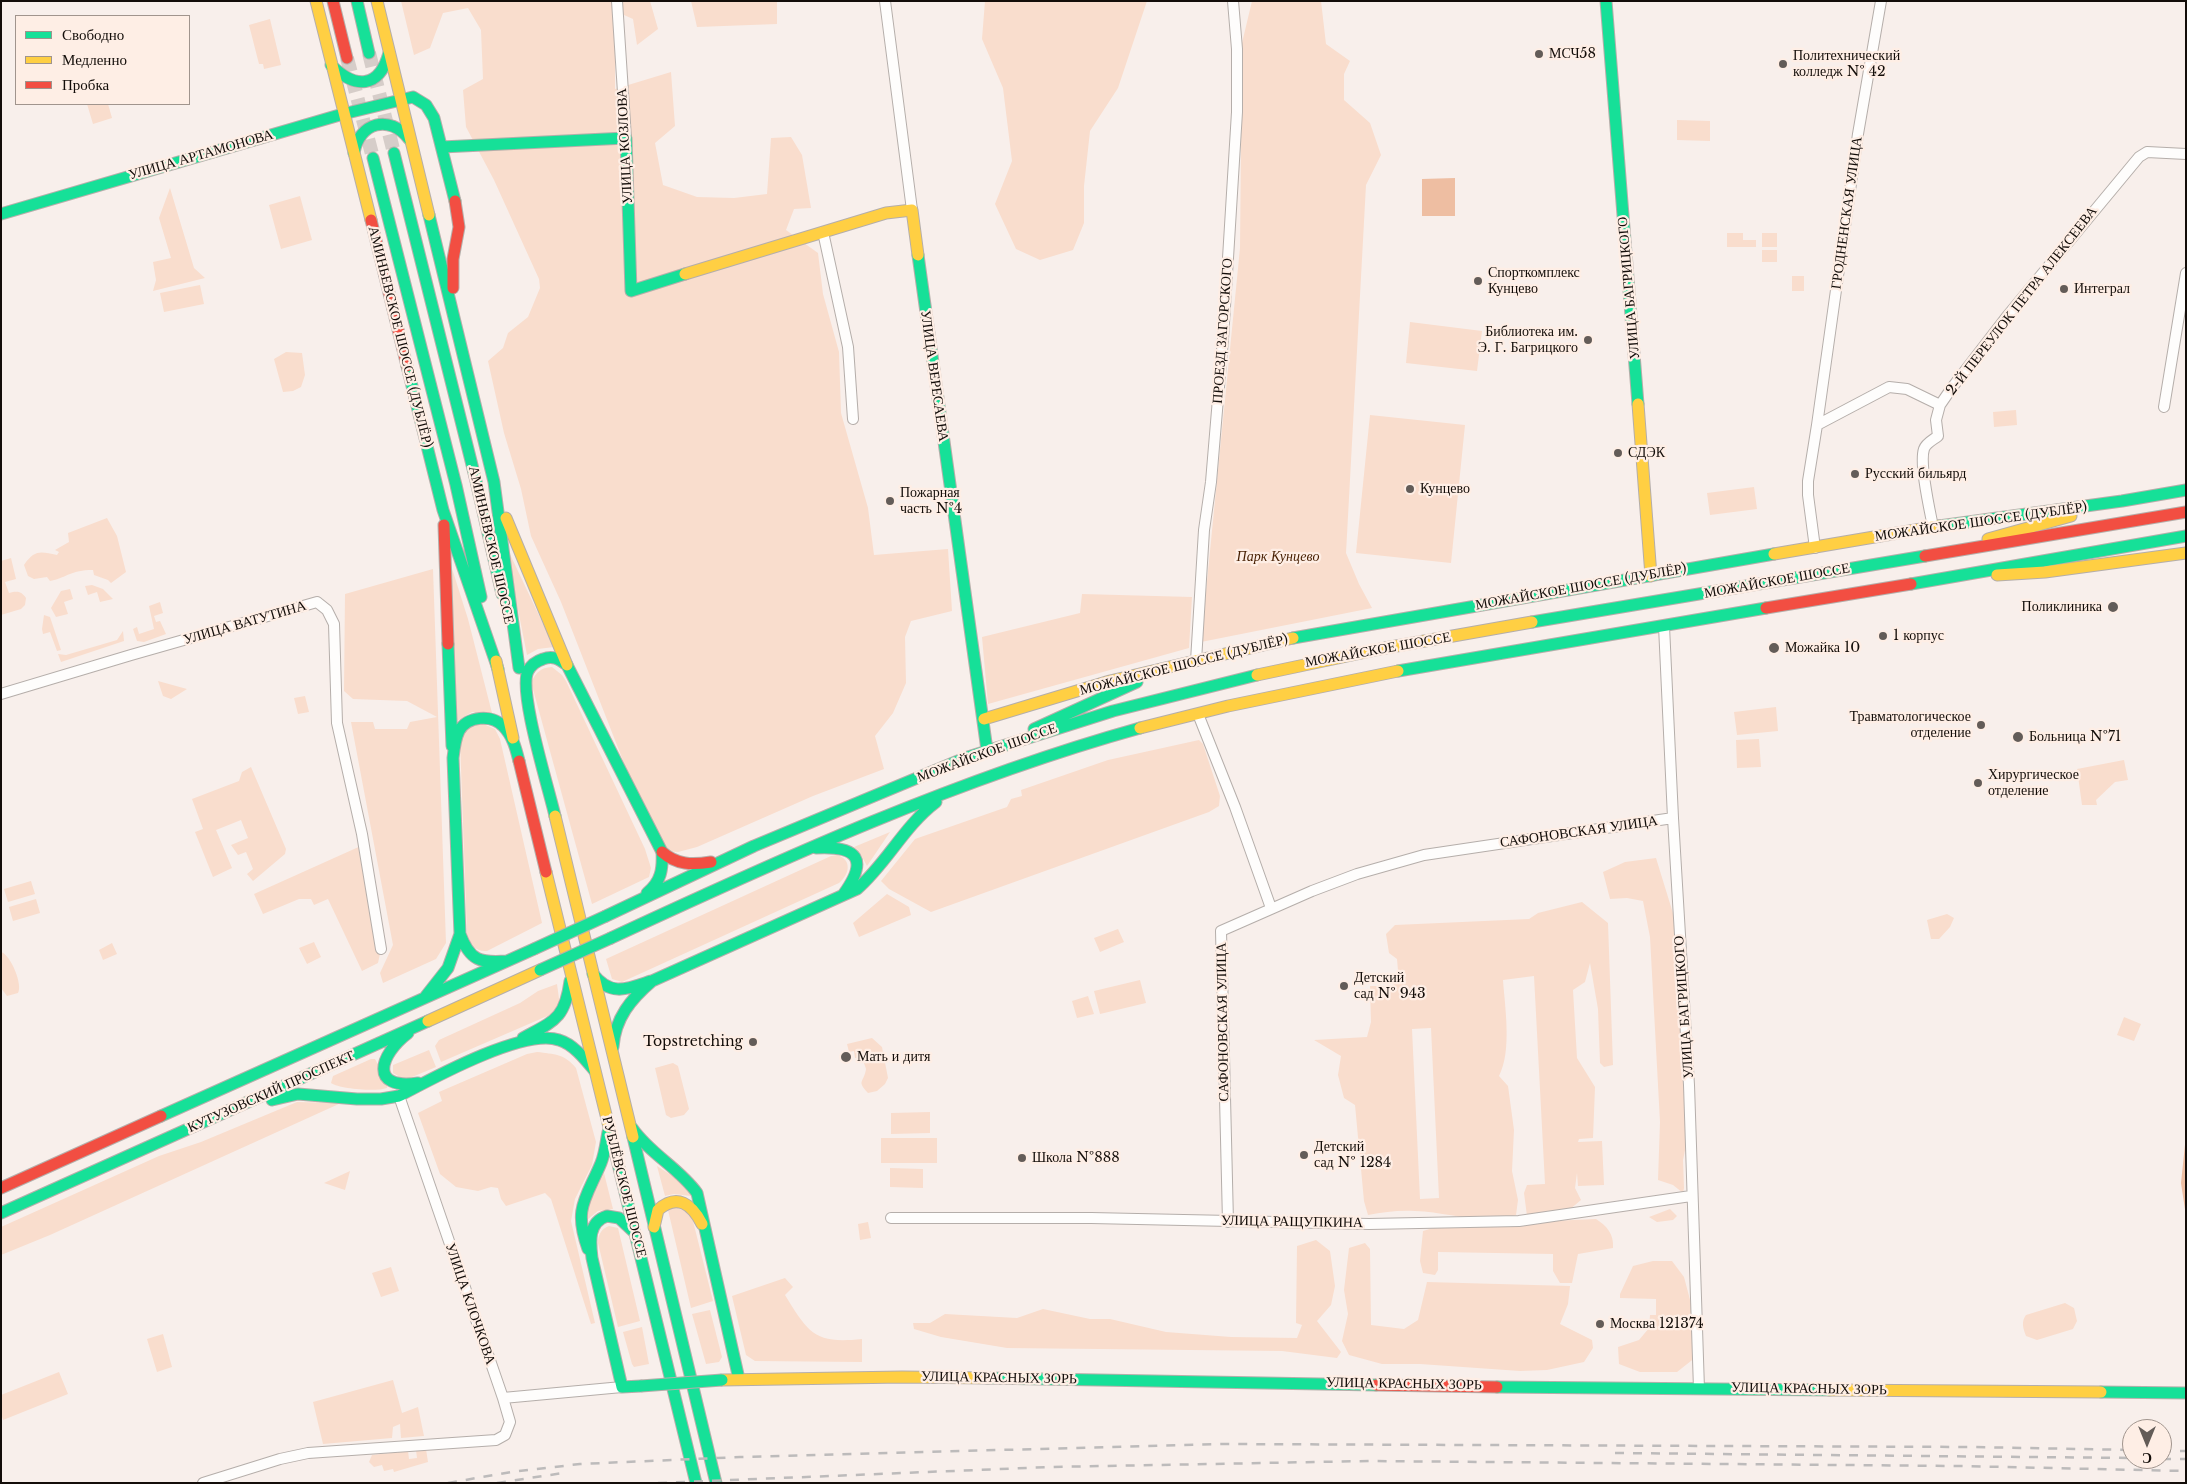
<!DOCTYPE html>
<meta charset="utf-8">
<style>
body{margin:0}
#map{position:relative;width:2187px;height:1484px;overflow:hidden;background:#f8efeb;font-family:"Libre Baskerville",serif}
canvas{display:block}
.frame{position:absolute;inset:0;border:2px solid #130d09;pointer-events:none}
.legend{position:absolute;left:15px;top:15px;width:175px;height:90px;box-sizing:border-box;background:#feeee5;border:1px solid #a0948d;margin:0;padding:6px 9px;list-style:none;font-size:15px;color:#130d09}
.legend li{display:flex;align-items:center;gap:10px;height:25px}
.legend b{width:25px;border:1px solid #a0948d}
.north{position:absolute;left:2122px;top:1419px;width:50px;height:50px;box-sizing:border-box;background:#feeee5;border:1px solid #a0948d;border-radius:50%;rotate:180deg;font-size:14px;font-weight:700;line-height:20px;text-align:center;color:#130d09}
.north::after{content:'';display:block;margin:auto;width:18px;height:22px;background:#635c58;clip-path:polygon(50% 0,100% 100%,50% 72%,0 100%)}
</style>
<div id="map">
<canvas width="2187" height="1484"></canvas>
<div class="frame"></div>
<ul class="legend">
<li><b style="height:6px;background:#16e098"></b>Свободно</li>
<li><b style="height:6px;background:#ffcf43"></b>Медленно</li>
<li><b style="height:6px;background:#f24e42"></b>Пробка</li>
</ul>
<div class="north">С</div>
</div>
<script>
const c = document.querySelector('canvas').getContext('2d');
c.lineJoin = 'round';
function fill(path, color) {
  c.fillStyle = color;
  c.fill(path, 'evenodd');
}
function stroke(path, color, width, dash) {
  c.strokeStyle = color;
  c.lineWidth = width;
  c.lineCap = dash ? 'butt' : 'round';
  c.setLineDash(dash || []);
  c.stroke(path);
}
function label(font, color, halo, rows, align = 'center') {
  c.font = font + ' "Libre Baskerville",serif';
  c.lineWidth = 4.5;
  c.setLineDash([]);
  c.textBaseline = 'middle';
  c.strokeStyle = halo;
  c.fillStyle = color;
  for (const [text, x, y, turn = 0] of rows) {
    c.save();
    c.translate(x, y);
    c.rotate((+turn || 0) * Math.PI / 180);
    c.textAlign = isNaN(turn) ? turn : align;
    if (halo) c.strokeText(text, 0, 0);
    c.fillText(text, 0, 0);
    c.restore();
  }
}
fill(new Path2D(`
 M401,1h249l8,28 -21,16 -4,-26 -18,-8v78l56,-17 4,54 -20,17 8,42 34,12 37,1 33,-4 4,-56 20,-1 11,18 9,53 -17,1 -8,21 32,23 5,41 16,58 2,61 27,95 6,47 74,-6 4,62 -41,10 -6,16 1,46 -13,30 -18,23 9,33 -71,27 -116,51 -19,5 -15,-1 -23,-47 -79,-202 -30,-66 -10,-47 -17,-56 -16,-72 15,-13 5,-15 20,-16 12,-29 -1,-9 -45,-99 -28,-53 -3,-37 20,-11 -2,-49 -13,-22 -25,5 -13,35 -16,7z
 M691,1h86v23l-80,3z
 M985,1h162l-29,87 -28,43 -6,55v37l-11,27 -33,10 -24,-11 -21,-45 17,-43 -9,-73 -21,-49z
 M1252,1h69l5,43 24,17 -6,13v26l26,23 11,32 -15,30 -20,368 13,31 13,24 -171,34 39,-394 2,-205z
 M270,19l11,46 -17,4 -1,-5h-4l-10,-39z
 M87,104h21l4,14 -19,6z
 M1677,120l33,1v20l-33,-1z
 M170,188l24,80 11,10 -52,13 3,-11 -3,-18 18,-4 -12,-40z
 M300,196l12,44 -31,9 -12,-44z
 M1727,233h16v7h13v7h-29z
 M1762,233h15v14h-15z
 M1762,250h15v12h-15z
 M1792,276h12v15h-12z
 M200,285l4,19 -40,8 -4,-19z
 M1410,322l72,9 -5,40 -71,-8z
 M286,352l16,1 3,22 -4,12 -8,4 -10,1 -9,-33z
 M2016,410l1,15 -23,2 -1,-15z
 M1370,415l95,10 -14,138 -95,-10z
 M1754,487l3,22 -47,6 -3,-22z
 M107,518l10,18 9,36 -15,11 -3,-3 -14,-5 -1,-5c-23,0 -24,7 -43,11l-3,-4 -13,2 -6,-3 -4,-11c11,-16 17,-13 33,-10l2,-3 -4,-2 14,-8 -1,-9z
 M506,549l2,1 46,97 -16,2 -11,6z
 M11,558l5,21 -11,3 4,11c8,-2 12,-2 17,5l-1,7 -4,4 -20,6v-54z
 M449,559l19,60 24,94 -20,-1 -18,11z
 M433,569l13,374 -10,16 -53,24 -3,-10 13,-28 -42,-223h22l2,7h32l3,-7 27,-5 -30,-16 -54,-2 -9,-8 1,-97z
 M92,585l11,4 10,10 -13,3 -3,-10 -9,3 -3,-9z
 M70,589l3,10 -9,3 4,12 -12,3 -5,-9 10,-17z
 M1082,594l110,3 -3,51 -201,56 -6,-67 98,-24z
 M160,602l3,11 -9,3 2,6 4,-1 6,13 -22,8 -7,-1 -4,-12 4,-2 2,7 15,-5 -5,-23z
 M44,615l6,2 11,33 -4,1 -7,-19 -7,2 -1,-5z
 M123,631l1,10 -63,21 -3,-8 8,1 51,-15z
 M552,667l10,8 4,6 79,168 6,19 -2,9 -57,27 -61,-222c6,-10 9,-14 21,-15z
 M158,681l29,8 -16,10 -8,-3z
 M305,696l4,16 -11,2 -4,-16z
 M1776,707l2,24 -41,4 -3,-23z
 M481,723l14,6 5,10 42,184 -55,28c-12,1 -16,-7 -20,-17l-7,-193 6,-12z
 M1759,739l2,28 -24,1 -1,-28z
 M1199,740l4,4 17,52 -1,10 -10,6 -278,100 -42,-23 -8,-8 34,-42 92,-32 4,-8 11,-3 -1,-6 87,-30z
 M2124,760l4,20 -13,2 -19,18 1,5h-15l-5,-36z
 M251,767l35,82 -1,5 -32,27 -6,-7 6,-5 -7,-17 -8,3 -7,-10 17,-7 -7,-18 -25,10 16,38 -19,9 -18,-45 8,-3 -11,-30 47,-18 3,-9z
 M890,832l-23,34 -8,-15 -5,-4z
 M363,845l18,104 -3,14 -16,8 -34,-72 -14,6 -3,-6h-12l-36,15 -9,-20z
 M837,855c16,5 12,20 2,28l-217,99 -10,-3 -6,-20 225,-103z
 M1656,858l20,65 12,213 -5,24 1,28 -1,5 -10,-8 -15,-5 2,-58 -10,-185 -7,-36 -16,-3 -17,1 -7,-27 22,-10z
 M31,881l4,13 -27,8 -4,-13z
 M887,894l22,13 2,8 -52,22 -6,-14z
 M36,899l4,14 -27,8 -4,-14z
 M1582,902l26,21 5,142 -9,2 -4,-4 -2,-54 -8,-46 -5,19 -12,8 4,68 18,29 -2,51 -14,1 -1,3 24,-1 2,44 -26,1 -1,-13 -2,15 6,12 -12,10 -42,6 -3,-23 3,-8 18,-1 -11,-208 -31,4c2,28 9,71 -4,96l9,10 6,44 -2,41 6,29 -2,15c-34,11 -67,-3 -101,-4 -16,-1 -31,1 -47,4l-4,-14 -9,-96 -11,-7 -6,-23 3,-19 -27,-16 53,-3 4,-15 -1,-36h20l9,-4 -2,-23 -8,-6 -3,-19 9,-9 134,-6 9,-6zM1431,1028l8,170 -19,1 -8,-170z
 M1947,914l7,4 -4,9 -11,12h-8l-4,-19z
 M1118,929l6,13 -24,10 -6,-14z
 M314,942l7,15 -14,7 -8,-16z
 M112,943l5,11 -14,6 -4,-10z
 M1,952c10,3 22,33 17,41l-11,3 -6,-8z
 M1140,980l6,23 -46,11 -6,-23z
 M557,984l3,22 -8,8 -111,48 -6,-16 4,-6 81,-37 18,-12z
 M1088,996l6,18 -17,4 -5,-17z
 M2124,1017l17,7 -7,17 -17,-6z
 M872,1038l10,9 6,31 -3,6 -8,7 -9,2c-12,-13 -4,-10 -2,-24l-4,-12 -7,1 -1,-7 -5,1 -2,-8z
 M429,1050l7,17 -31,13 -12,-7v-8z
 M537,1052c17,2 28,2 39,16l20,74 -4,23 -17,34 -4,22 24,102 -4,1 -40,-125 -6,-6 -39,13 -5,-7 -3,-11 -7,-1 -13,4 -22,-4 -16,-13 -22,-61 24,-12 -3,-9 88,-38z
 M371,1059h4l13,24 -1,5c-11,4 -47,1 -56,-5l2,-7z
 M673,1063l5,3 11,43 -5,6 -13,3 -5,-3 -11,-47z
 M297,1102l44,1 -291,132 -49,20v-28l158,-71 42,-14z
 M930,1112v21l-39,1v-21z
 M881,1138h56v25h-56z
 M657,1166l31,20 3,10 -17,-2 -9,2z
 M890,1168l33,1v19l-33,-1z
 M350,1171l-5,19 -21,-7z
 M604,1173l9,36 -15,2 -11,9v-12z
 M675,1207l16,6 22,88 -22,7 -23,-98z
 M1670,1209l7,7 -4,4 -16,2 -8,-5z
 M1596,1219c11,7 18,15 17,29l-35,6 -6,29h-12l-7,-12v-17l-115,-2v18l-3,5 -12,-2 -3,-12 3,-30 17,-5z
 M868,1222l3,16 -11,2 -2,-16z
 M609,1226l9,2 22,93 -22,6 -20,-84c0,-8 3,-14 11,-17z
 M1316,1240l14,11 5,35 -4,19 -14,16 24,31 -4,6 -55,-7 -275,-3 -66,-11 -27,-8 -1,-6h17l15,-9 72,4 26,-9 47,10h20l56,13 65,5 66,1 5,-13 -6,-2 1,-77z
 M1365,1243l5,6 1,76 33,4 14,-9 9,-38 143,4 -2,18 -8,20 32,16 1,8 -9,14 -37,8 -27,1 -100,-7h-38l-33,-9 -7,-14 6,-27 -4,-24 5,-42z
 M1653,1261h19l12,16 9,34 3,46 -19,15h-37l-21,-8 -1,-17 21,-7 10,-12 1,-13h6v-16l-36,-1v-4l13,-28z
 M391,1267l8,24 -18,6 -9,-24z
 M785,1278l8,9 -8,8c24,39 30,49 77,44v23l-107,-1 -9,-6 -14,-59z
 M2065,1303l9,5 3,13 -4,8 -36,11 -11,-4c-3,-8 -5,-14 0,-21z
 M710,1310l12,47 -3,5 -13,2 -14,-50z
 M642,1327l7,37 -15,3 -2,-3 -9,-32z
 M163,1334l9,33 -15,5 -10,-33z
 M59,1372l9,22 -65,26 -2,-6v-19z
 M393,1380l9,33 16,-6 6,29 -23,2 -1,-14 -7,3 -1,11 -69,6 -10,-42z
 M426,1449l2,13 -34,10 -1,-3 -9,2 -2,-6 -8,2 -5,-5 3,-7 36,-4 1,8 8,-1 -1,-8z`), '#f9ddcd');
fill(new Path2D(`
 M1455,178v38h-33v-37z
 M2186,1135v81l-5,-33z`), '#eebea2');
stroke(new Path2D(`
 M369,53l25,100
 M347,58l26,100`), '#d6cdc9', 14, [14, 7]);
const street = new Path2D(`
 M617,1l9,137
 M885,1l27,209
 M1881,1l-23,133 -41,291 72,-38 18,2 33,16
 M823,232l25,115 5,72
 M2164,407l22,-134
 M1933,527c-3,-16 -14,-63 -9,-78 2,-6 9,-9 14,-13l-2,-16 4,-15 11,-16 57,-74 131,-158 8,-5 39,2
 M1815,548l-7,-53v-14l9,-56
 M1664,626l9,192 16,267 10,304
 M1196,661l8,-131 7,-48 12,-143 14,-227v-63l-4,-48
 M1,694l130,-39 186,-53 10,8 7,14 3,99 25,111 19,115
 M1198,714l37,93 36,101
 M399,1096l104,302 119,-11
 M891,1218h200l278,6 150,-3 172,-25
 M1228,1222l-7,-291 91,-40 45,-17 67,-19 249,-37
 M203,1483l77,-24 28,-6 188,-13 9,-5 5,-13 -7,-24`);
const fast = new Path2D(`
 M357,1l12,52
 M1606,1l32,403
 M331,65c24,24 48,24 58,-12
 M442,147l184,-9 5,153 54,-17
 M354,153c5,-31 36,-39 55,-14
 M394,153l82,328 26,113
 M373,158l83,327 25,112
 M1,214l342,-100 70,-17 13,8 8,13 21,83
 M429,215l65,267 25,186
 M918,255l69,495
 M407,366l36,144 55,159
 M1939,526l183,-25 64,-11
 M1911,584l275,-48
 M1532,622l393,-66
 M1293,638l481,-84
 M448,644l4,102
 M1398,671l368,-63
 M1034,729l103,-47
 M555,816c-6,-27 -37,-125 -27,-145 3,-6 9,-10 15,-12 10,-4 16,0 24,6l95,187c1,17 -1,30 -15,41
 M816,848c42,-2 53,11 27,47
 M606,916l148,-70 211,-88 148,-47 144,-36
 M611,938c172,-80 346,-159 529,-210
 M507,961c-27,2 -37,0 -47,-27l-7,-176c1,-9 2,-19 6,-27 8,-15 33,-17 44,-5 10,10 13,23 16,35
 M593,974c18,23 34,15 58,7
 M426,996l22,-28 12,-34
 M408,1033c-29,22 -39,57 10,50
 M523,1038c31,-17 42,-19 47,-57
 M613,1047c2,-29 18,-48 39,-66l205,-92c30,-26 47,-63 79,-87
 M272,1100l26,-6 59,5h24l18,-3c34,-18 125,-68 160,-56 14,4 26,19 35,30
 M161,1116l373,-167
 M609,1127l87,356
 M632,1128c18,26 47,40 65,65l42,186
 M633,1137l83,346
 M1,1213l427,-192
 M635,1233l-16,-15 -12,-2c-19,6 -17,26 -15,42l30,129 19,-1
 M588,1249c-15,-41 -2,-50 13,-86 4,-10 5,-21 7,-31
 M987,1378l389,7
 M1497,1387l332,3
 M2101,1392l85,1`);
const slow = new Path2D(`
 M316,1l55,219
 M377,1l52,214
 M685,274l201,-61 26,-3 6,45
 M1638,404l13,172
 M506,518l61,147
 M1988,539l83,-23
 M1774,554l165,-28
 M1997,575l48,-3 141,-19
 M496,661l17,77
 M1257,675l128,-27 147,-26
 M984,719l126,-38 183,-43
 M1140,728l88,-22 170,-35
 M555,816l78,321
 M546,872l63,255
 M428,1021l112,-51
 M654,1227l4,-17c19,-17 34,-6 44,14
 M722,1380l180,-3 85,1
 M1829,1390l272,2`);
const jam = new Path2D(`
 M333,1l14,57
 M371,220l36,146
 M453,288v-29l6,-32 -4,-26
 M444,525l4,119
 M1925,556l261,-44
 M1766,608l145,-24
 M519,761l27,111
 M662,852c15,13 30,13 49,10
 M1,1188l160,-72
 M1376,1385l121,2`);
stroke(street, '#b5aeaa', 12);
stroke(fast, '#b5aeaa', 13);
stroke(slow, '#b5aeaa', 13);
stroke(jam, '#b5aeaa', 13);
stroke(street, '#fefdfc', 10);
stroke(fast, '#16e098', 11);
stroke(slow, '#ffcf43', 11);
stroke(jam, '#f24e42', 11);
stroke(new Path2D(`
 M2162,1451h24
 M1615,1453l517,5
 M2162,1459h24
 M448,1483l63,-11 69,-8 160,-7 482,-13 751,3 159,3
 M497,1483l66,-10
 M658,1483l392,-16 319,-6 590,5 227,5`), '#bdbbbb', 2.5, [9, 9]);
const fastBridge = new Path2D(`
 M534,949l72,-33
 M540,970l71,-32
 M641,1386l81,-6`);
stroke(fastBridge, '#b5aeaa', 13, []);
stroke(fastBridge, '#16e098', 11);
for (const [x, y, r, color] of [
 [1539,54,5,"#635c58"],
 [1783,64,5,"#635c58"],
 [1478,281,5,"#635c58"],
 [2064,289,5,"#635c58"],
 [1588,340,5,"#635c58"],
 [1618,453,5,"#635c58"],
 [1855,474,5,"#635c58"],
 [1410,489,5,"#635c58"],
 [890,501,5,"#635c58"],
 [2113,607,6,"#635c58"],
 [1883,636,5,"#635c58"],
 [1774,648,6,"#635c58"],
 [1981,725,5,"#635c58"],
 [2018,737,6,"#635c58"],
 [1978,783,5,"#635c58"],
 [1344,986,5,"#635c58"],
 [753,1042,5,"#635c58"],
 [846,1057,6,"#635c58"],
 [1304,1155,5,"#635c58"],
 [1022,1158,5,"#635c58"],
 [1600,1324,5,"#635c58"]
]) {
  const dot = new Path2D();
  dot.arc(x, y, r, 0, 2 * Math.PI);
  c.fillStyle = color;
  c.fill(dot);
  stroke(dot, '#feeee5', 2);
}
label('14px', '#130d09', '#feeee5', [
 ["МСЧ58",1549,54],
 ["Политехнический",1793,56],
 ["колледж № 42",1793,72],
 ["Спорткомплекс",1488,273],
 ["Кунцево",1488,289],
 ["Интеграл",2074,289],
 ["Библиотека им.",1578,332,"right"],
 ["Э. Г. Багрицкого",1578,348,"right"],
 ["СДЭК",1628,453],
 ["Русский бильярд",1865,474],
 ["Кунцево",1420,489],
 ["Пожарная",900,493],
 ["часть №4",900,509],
 ["Поликлиника",2102,607,"right"],
 ["1 корпус",1893,636],
 ["Можайка 10",1785,648],
 ["Травматологическое",1971,717,"right"],
 ["отделение",1971,733,"right"],
 ["Больница №71",2029,737],
 ["Хирургическое",1988,775],
 ["отделение",1988,791],
 ["Детский",1354,978],
 ["сад № 943",1354,994],
 ["Topstretching",743,1042,"right"],
 ["Мать и дитя",857,1057],
 ["Детский",1314,1147],
 ["сад № 1284",1314,1163],
 ["Школа №888",1032,1158],
 ["Москва 121374",1610,1324]
], 'left');
label('14px', '#130d09', '#feeee5', [
 ["УЛИЦА КОЗЛОВА",625,146,-93],
 ["УЛИЦА АРТАМОНОВА",201,155,-16],
 ["ГРОДНЕНСКАЯ УЛИЦА",1847,213,-82],
 ["УЛИЦА БАГРИЦКОГО",1629,288,-95],
 ["2-Й ПЕРЕУЛОК ПЕТРА АЛЕКСЕЕВА",2022,301,-52],
 ["ПРОЕЗД ЗАГОРСКОГО",1223,331,-86],
 ["АМИНЬЕВСКОЕ ШОССЕ (ДУБЛЁР)",400,337,76],
 ["УЛИЦА ВЕРЕСАЕВА",934,376,82],
 ["МОЖАЙСКОЕ ШОССЕ (ДУБЛЁР)",1981,522,-8],
 ["АМИНЬЕВСКОЕ ШОССЕ",491,545,77],
 ["МОЖАЙСКОЕ ШОССЕ",1777,581,-10],
 ["МОЖАЙСКОЕ ШОССЕ (ДУБЛЁР)",1581,587,-10],
 ["УЛИЦА ВАТУТИНА",245,623,-16],
 ["МОЖАЙСКОЕ ШОССЕ",1378,650,-10],
 ["МОЖАЙСКОЕ ШОССЕ (ДУБЛЁР)",1184,665,-14],
 ["МОЖАЙСКОЕ ШОССЕ",987,753,-20],
 ["САФОНОВСКАЯ УЛИЦА",1579,832,-8],
 ["УЛИЦА БАГРИЦКОГО",1684,1007,-94],
 ["САФОНОВСКАЯ УЛИЦА",1223,1022,-91],
 ["КУТУЗОВСКИЙ ПРОСПЕКТ",271,1092,-24],
 ["РУБЛЁВСКОЕ ШОССЕ",624,1187,76],
 ["УЛИЦА РАЩУПКИНА",1292,1222,1],
 ["УЛИЦА КЛОЧКОВА",470,1304,71],
 ["УЛИЦА КРАСНЫХ ЗОРЬ",999,1378,1],
 ["УЛИЦА КРАСНЫХ ЗОРЬ",1404,1384,1],
 ["УЛИЦА КРАСНЫХ ЗОРЬ",1809,1389,1]
]);
label('italic 14px', '#461e01', '#feeee5', [
 ["Парк Кунцево",1278,557]
]);
</script>
